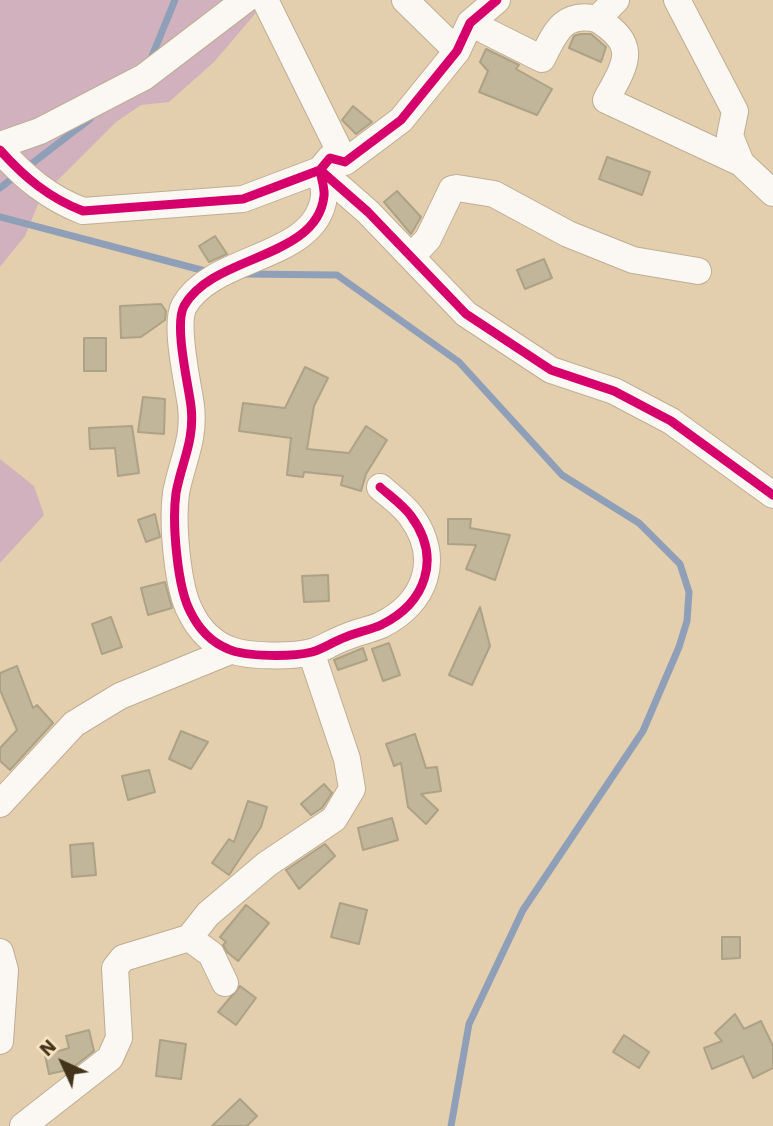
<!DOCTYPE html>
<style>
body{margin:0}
#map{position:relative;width:773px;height:1126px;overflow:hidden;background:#e3cfae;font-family:"Work Sans",sans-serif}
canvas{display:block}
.north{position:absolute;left:28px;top:1028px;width:70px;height:70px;-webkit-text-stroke:5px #fae4c1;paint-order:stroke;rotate:315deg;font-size:19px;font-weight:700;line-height:28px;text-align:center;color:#42331a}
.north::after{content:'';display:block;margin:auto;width:24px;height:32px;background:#42331a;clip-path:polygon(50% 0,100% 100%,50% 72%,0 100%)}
</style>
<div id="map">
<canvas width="773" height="1126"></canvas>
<div class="north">N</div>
</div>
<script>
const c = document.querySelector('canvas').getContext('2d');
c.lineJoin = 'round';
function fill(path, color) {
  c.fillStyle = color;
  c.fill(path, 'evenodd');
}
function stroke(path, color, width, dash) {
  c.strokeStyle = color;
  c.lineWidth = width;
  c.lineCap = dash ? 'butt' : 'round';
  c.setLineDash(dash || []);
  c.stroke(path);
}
fill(new Path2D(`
 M0,0h267l-53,62 -45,40 -28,3 -25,17 -75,75 -16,39 -25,31z
 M0,459l34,27 10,29 -44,48z`), '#d0b1bd');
stroke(new Path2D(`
 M150,61l25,-61
 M0,188l90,-69
 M0,217l209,55
 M242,274l95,1 122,87 103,113 77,48 41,41 9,28 -2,29 -8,26 -36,84 -120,179 -54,114 -18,102`), '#909fb8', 7);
const building = new Path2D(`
 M580,34h11l15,13 -5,15 -32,-14 5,-12z
 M486,49l33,16 -3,4 36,20 -15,26 -58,-23 9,-21 -8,-9z
 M353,106l19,16 -16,12 -14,-14z
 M607,157l43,15 -8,23 -43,-16z
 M397,191l24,26 -10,17 -27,-32z
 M215,236l12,18 -18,8 -10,-16z
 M544,259l8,19 -27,11 -8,-19z
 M161,304l5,7 -1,9 -24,17 -20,1 -1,-32z
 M84,338h22v33h-22z
 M305,367l23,11 -14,28 -7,43 42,4 17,-27 21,14 -21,34 -5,17 -20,-6 2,-9 -39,-4 -1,5 -16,-2 4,-37 -52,-7 4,-28 42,5z
 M143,397l22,2 -1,35 -26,-2z
 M132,426l7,47 -21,3 -3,-28 -25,1 -1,-21z
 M155,514l5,23 -14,5 -8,-22z
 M448,519h23l-1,9 40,7 -15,45 -29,-11 10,-24 -28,-1z
 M328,575l1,26 -25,1 -2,-26z
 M165,582l7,26 -24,7 -7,-27z
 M480,607l10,39 -18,39 -23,-10z
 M111,617l11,30 -20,7 -10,-30z
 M389,643l11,32 -17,6 -11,-32z
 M363,648l4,12 -29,10 -4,-10z
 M17,666l16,42 4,-3 16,18 -43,47 -10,-9v-13l17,-18 -17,-40v-17z
 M181,731l27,11 -17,27 -22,-10z
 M415,734l11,34 11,-1 4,24 -20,3 17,16 -12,14 -18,-17 -7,-44 -7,3 -8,-22z
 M149,770l6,22 -27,8 -6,-24z
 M324,784l8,9 -10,15 -11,7 -10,-11z
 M248,801l19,6 -6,20 -32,48 -17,-12 17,-24 5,3z
 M392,818l6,22 -35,10 -5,-22z
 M93,843l3,32 -24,2 -2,-32z
 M325,844l10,12 -36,33 -13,-19z
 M340,903l27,7 -8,34 -28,-7z
 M246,905l23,18 -31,38 -11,-9 -4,-7 3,-3 -6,-5z
 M722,937h18v21l-18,1z
 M240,986l16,12 -20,27 -18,-13z
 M735,1014l9,15 17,-8 12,25v22l-20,10 -10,-22 -31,13 -8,-21 18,-7 -7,-8z
 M89,1030l5,21 -23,18 -22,5 -4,-19 24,-7 -3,-12z
 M624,1035l25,17 -10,16 -26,-16z
 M160,1040l26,4 -5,35 -25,-3z
 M240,1099l17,17 -10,10h-35z`);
fill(building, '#c1b69a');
stroke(building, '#ada186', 2);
const street = new Path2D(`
 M265,0l80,162
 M405,0l52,51
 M616,0l-19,19c42,26 30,43 9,81l135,63
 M677,0l58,111 -5,25 11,27 32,30
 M470,23l72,36c13,-26 21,-48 55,-40
 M0,145l40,-14 104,-54 101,-77
 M0,150c24,27 49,48 83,61l160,-12 77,-29 48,42 98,102 85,56 63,21 57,30 102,74
 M412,256l16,-17 24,-50 5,-1 37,6 74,40 65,26 65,11
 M380,487c10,9 23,18 31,29 31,42 15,87 -30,109 -11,5 -24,7 -35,12 -12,4 -23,12 -34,15 -20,5 -66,5 -84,-3 -17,-7 -29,-20 -37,-36 -14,-25 -19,-91 -15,-120 6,-32 19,-53 15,-87 -3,-23 -17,-81 -7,-100 29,-52 133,-46 140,-110 1,-8 -3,-18 -4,-26l10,-12 15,4 56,-42 56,-69 13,-28 27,-23
 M0,804l74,-80 46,-28 110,-45
 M189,938l22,16 14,29
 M0,952l5,18 -5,71
 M23,1126l87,-68 9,-20 -4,-70 8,-10 66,-20 19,-24 59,-50 67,-45 18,-30 -5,-30 -36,-107`);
stroke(street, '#beae94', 28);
stroke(street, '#fbf8f3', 26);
stroke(new Path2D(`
 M0,150c24,27 49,48 83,61l160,-12 77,-29 48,42 98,102 85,56 63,21 57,30 102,74
 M380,487c10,9 23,18 31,29 31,42 15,87 -30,109 -11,5 -24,7 -35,12 -12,4 -23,12 -34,15 -20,5 -66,5 -84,-3 -17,-7 -29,-20 -37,-36 -14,-25 -19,-91 -15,-120 6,-32 19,-53 15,-87 -3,-23 -17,-81 -7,-100 29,-52 133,-46 140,-110 1,-8 -3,-18 -4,-26l10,-12 15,4 56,-42 56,-69 13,-28 27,-23`), '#d6006c', 9);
</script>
